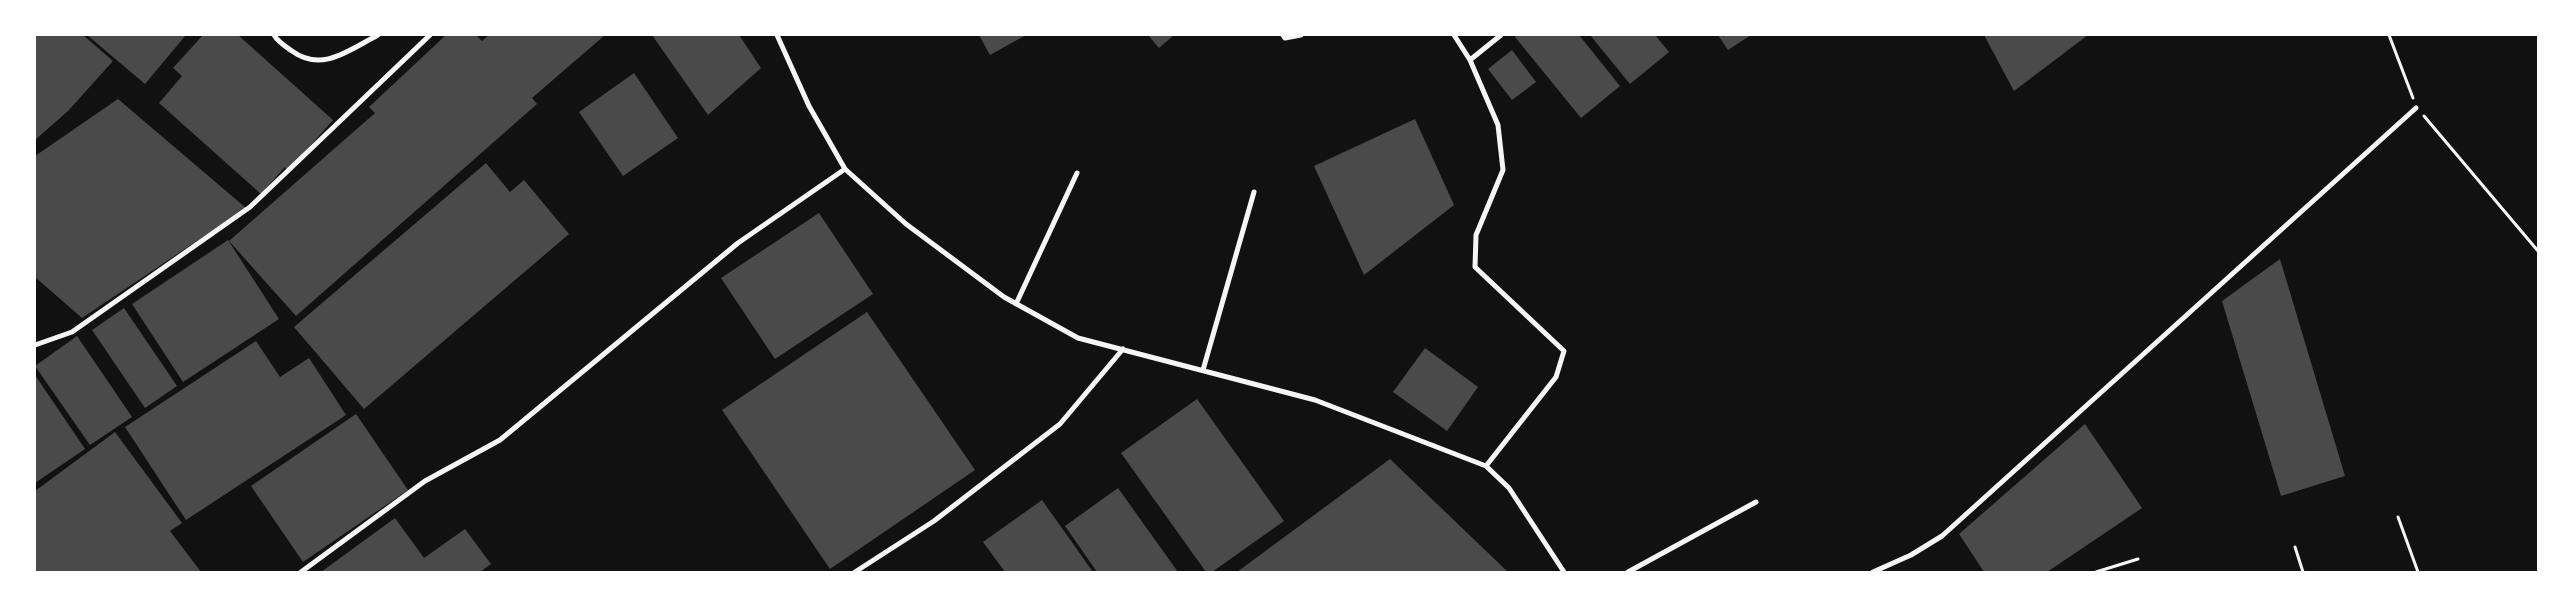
<!DOCTYPE html>
<style>
body{margin:0}
#map{position:relative;width:2573px;height:607px;overflow:hidden;background:#111;font-family:"Times New Roman",serif}
canvas{display:block}
.frame{position:absolute;inset:0;border:36px solid #fff;pointer-events:none}
</style>
<div id="map">
<canvas width="2573" height="607"></canvas>
<div class="frame"></div>
</div>
<script>
const c = document.querySelector('canvas').getContext('2d');
c.lineJoin = 'round';
function fill(path, color) {
  c.fillStyle = color;
  c.fill(path, 'evenodd');
}
function stroke(path, color, width, dash) {
  c.strokeStyle = color;
  c.lineWidth = width;
  c.lineCap = dash ? 'butt' : 'round';
  c.setLineDash(dash || []);
  c.stroke(path);
}
fill(new Path2D(`
 M35,35h48l30,26 -45,50 -33,29z
 M87,35h99l-41,49z
 M203,35h35l95,85 -45,51 -3,-4 -24,27 -102,-91 23,-27 -9,-8z
 M446,35h30l6,6 7,-6h116l-73,63 5,6 -241,212 -67,-75 146,-128 -6,-6z
 M652,35h87l22,33 -53,47z
 M979,35h47l-36,20z
 M1148,35h26l-15,13z
 M1517,35h62l41,51 -39,32 -66,-81z
 M1590,35h65l14,17 -39,32z
 M1718,35h33l-23,15z
 M1984,35h104l-74,56z
 M1512,50l24,32 -24,18 -24,-31z
 M634,73l44,65 -55,38 -44,-64z
 M118,99l128,109 -164,110 -47,-41v-121z
 M1415,119l39,86 -90,70 -50,-109z
 M486,163l24,29 14,-12 45,54 -205,175 -70,-82z
 M819,213l54,81 -98,65 -54,-81z
 M228,240l51,79 -96,63 -51,-78z
 M2280,259l65,217 -64,20 -59,-195z
 M124,308l53,78 -32,22 -53,-78z
 M867,312l108,158 -145,99 -108,-159z
 M77,336l55,81 -42,28 -55,-79z
 M256,341l24,36 29,-19 37,57 -160,105 -61,-93z
 M1425,348l53,39 -31,44 -54,-39z
 M35,375l50,74 -50,34z
 M1197,399l87,122 -72,51h-6l-85,-119z
 M356,414l52,76 -105,72 -52,-76z
 M2085,424l57,84 -95,64h-63l-25,-38z
 M115,432l67,91 -12,8 31,41h-166v-81z
 M1390,459l118,113h-271z
 M1118,488l60,84h-81l-32,-46z
 M1042,500l51,72h-88l-22,-30z
 M395,518l29,40 41,-29 26,35 -11,8h-159z`), '#4a4a4a');
stroke(new Path2D(`
 M2389,35l24,63
 M2424,116l114,135
 M2398,517l20,55
 M2295,547l8,25
 M2096,572l42,-13`), '#f5f5f5', 3);
stroke(new Path2D(`
 M274,35c4,7 11,11 18,16 30,22 57,-1 86,-16
 M777,35l32,71 36,63 61,55 98,73 74,41 237,62 171,66 23,22 55,84
 M1283,35l2,3 16,-3
 M1454,35l16,25 31,-25
 M1470,60l28,65 5,45 -27,65 -1,32 89,84 -8,26 -70,89
 M1016,304l61,-131
 M35,345l37,-13 178,-125 180,-172
 M1203,370l51,-178
 M301,572l124,-91 75,-41 238,-197 107,-74
 M855,572l79,-51 126,-97 63,-75
 M1628,572l128,-70
 M1873,572l38,-17 31,-19 474,-428`), '#f5f5f5', 5);
</script>
